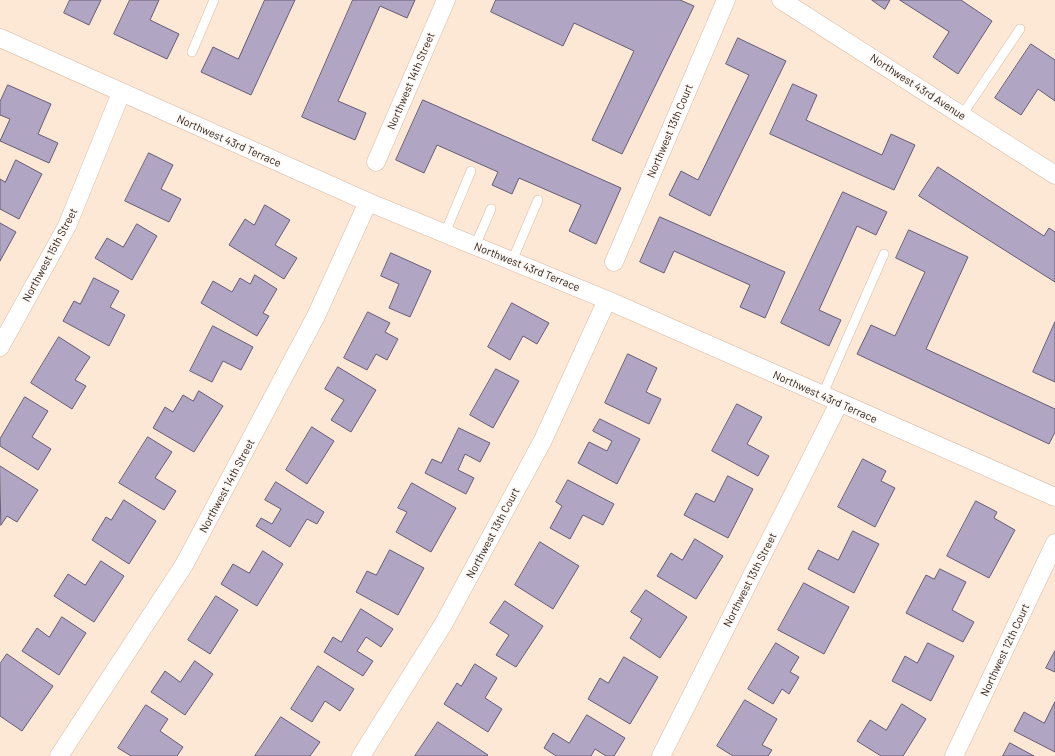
<!DOCTYPE html>
<style>
body{margin:0}
canvas{display:block;background:#fde7d5}
</style>
<canvas width="1055" height="756"></canvas>
<script>
const c = document.querySelector('canvas').getContext('2d');
c.lineJoin = 'round';
function fill(path, color) {
  c.fillStyle = color;
  c.fill(path, 'evenodd');
}
function stroke(path, color, width, dash) {
  c.strokeStyle = color;
  c.lineWidth = width;
  c.lineCap = dash ? 'butt' : 'round';
  c.setLineDash(dash || []);
  c.stroke(path);
}
function label(font, color, halo, rows, align = 'center') {
  c.font = font + ' Barlow,sans-serif';
  c.lineWidth = 3;
  c.setLineDash([]);
  c.textBaseline = 'middle';
  c.strokeStyle = halo;
  c.fillStyle = color;
  for (const [text, x, y, turn = 0] of rows) {
    c.save();
    c.translate(x, y);
    c.rotate((+turn || 0) * Math.PI / 180);
    c.textAlign = isNaN(turn) ? turn : align;
    if (halo) c.strokeText(text, 0, 0);
    c.fillText(text, 0, 0);
    c.restore();
  }
}
const building = new Path2D(`
 M70,0h31l-12,25 -25,-12z
 M130,0h29l-9,20 29,14 -12,25 -53,-25z
 M265,0h30l-44,95 -50,-23 12,-25 25,12z
 M353,0h62l-8,18 -27,-12 -42,95 28,12 -11,27 -53,-23z
 M496,0h184l14,6 -72,148 -30,-14 42,-89 -60,-28 -11,23 -72,-34z
 M872,0h18l-5,9z
 M900,0h61l31,21 -34,53 -25,-17 16,-25z
 M738,38l48,23 -76,155 -41,-21 12,-24 17,9 51,-105 -23,-11z
 M1031,44l24,16v41l-17,-12 -17,26 -26,-17z
 M793,84l24,11 -11,25 76,35 9,-21 24,11 -21,45 -124,-56z
 M8,85l43,19 -13,30 20,9 -9,20 -49,-22 10,-22 -10,-4v-13z
 M423,100l198,88 -25,56 -27,-13 12,-26 -62,-27 -7,16 -20,-9 6,-13 -61,-27 -13,28 -28,-13z
 M149,153l24,12 -12,24 20,10 -12,23 -44,-21z
 M16,160l26,14 -23,45 -19,-10v-30l5,3z
 M938,167l106,69 5,-8 6,4v50l-136,-86z
 M843,192l44,20 -11,23 -19,-9 -38,84 22,10 -12,26 -48,-23z
 M265,205l25,15 -15,25 22,13 -13,21 -55,-34 16,-26 9,6z
 M660,217l125,55 -20,46 -25,-11 10,-22 -76,-34 -10,22 -24,-11z
 M0,223l16,9 -16,29z
 M137,224l20,12 -25,44 -37,-22 12,-20 16,9z
 M909,230l59,27 -42,92 129,60v23l-6,12 -192,-90 14,-29 24,11 30,-64 -29,-14z
 M391,253l40,18 -21,46 -21,-9 10,-24 -18,-8z
 M255,275l22,14 -14,24 6,3 -12,20 -56,-33 12,-22 19,11 8,-14 10,6z
 M94,278l25,13 -9,16 15,8 -16,31 -46,-25 11,-20 6,3z
 M512,303l37,20 -12,21 -14,-8 -13,24 -22,-13z
 M368,312l22,11 -5,9 13,7 -11,21 -11,-6 -9,16 -23,-12z
 M1055,322v60l-22,-10z
 M213,326l40,21 -12,23 -18,-9 -11,21 -22,-11z
 M59,337l31,20 -15,23 11,6 -14,23 -41,-26z
 M628,354l29,14 -11,24 15,7 -12,25 -44,-21z
 M338,367l38,23 -25,42 -20,-12 13,-20 -19,-11z
 M496,369l23,12 -26,47 -23,-13z
 M199,391l24,15 -29,46 -41,-24 12,-21 8,5 10,-17 10,6z
 M25,397l23,14 -16,26 19,12 -13,21 -38,-24v-7z
 M737,404l25,13 -15,27 22,12 -11,20 -46,-25z
 M600,419l40,20 -23,45 -39,-21 11,-21 18,9 5,-10 -19,-10z
 M312,427l22,14 -27,43 -21,-14z
 M459,428l31,15 -10,19 -15,-8 -7,16 16,8 -8,16 -41,-21 7,-14 9,4z
 M148,437l24,15 -17,26 21,13 -12,19 -45,-27z
 M863,459l23,12 -5,10 14,7 -20,39 -37,-20z
 M0,466l38,24 -21,32 -10,-6 -6,9z
 M728,476l25,13 -25,49 -44,-23 12,-22 18,9z
 M568,480l46,24 -11,21 -20,-10 -13,24 -20,-11 12,-22 -6,-4z
 M276,482l48,30 -7,12 -10,-5 -17,28 -34,-21 5,-8 11,6 9,-15 -16,-9z
 M412,483l44,25 -25,44 -35,-20 11,-20 -9,-4z
 M124,500l32,21 -27,43 -37,-24 14,-23 5,3z
 M976,501l21,11 -3,6 21,12 -26,48 -42,-22z
 M853,531l26,13 -25,49 -46,-24 10,-19 20,10z
 M695,539l28,17 -27,43 -39,-23 14,-23 11,7z
 M540,542l39,24 -26,43 -38,-24z
 M390,550l34,18 -26,47 -42,-23 11,-21 9,4z
 M263,551l20,13 -26,42 -36,-22 12,-20 16,9z
 M101,561l23,15 -30,46 -40,-26 14,-22 17,11z
 M940,569l26,13 -14,28 22,12 -11,20 -57,-29 20,-38 8,4z
 M804,583l45,24 -25,47 -46,-24z
 M646,590l41,27 -27,41 -30,-20 12,-19 -11,-7z
 M216,596l22,14 -28,44 -22,-14z
 M505,601l38,25 -27,41 -20,-12 13,-20 -19,-12z
 M361,609l32,20 -12,18 -15,-10 -9,14 16,10 -10,15 -39,-24 9,-15 8,5z
 M62,617l24,16 -27,42 -37,-24 15,-23 12,9z
 M776,643l23,14 -9,15 9,5 -10,17 -7,-5 -9,15 -25,-15z
 M928,643l26,13 -23,45 -39,-20 13,-25 12,7z
 M1055,651v21l-9,-4z
 M7,654l46,32 -31,45 -22,-15v-52z
 M624,657l34,20 -28,47 -42,-25 12,-21 8,5z
 M195,661l18,13 -28,41 -34,-23 14,-21 15,11z
 M475,664l22,14 -12,20 17,11 -14,23 -44,-28 13,-21 4,3z
 M318,666l36,23 -14,22 -15,-10 -13,21 -21,-13z
 M745,700l32,19 -15,26 10,5 -4,6h-35l-16,-10z
 M1055,702v50l-41,-21 10,-19 20,11z
 M902,704l24,15 -23,37h-22l-24,-15 13,-21 16,10z
 M146,705l22,14 -8,12 23,16 -6,9h-46l-13,-8z
 M587,715l38,23 -11,18h-8l-11,-7 -4,7h-35l-12,-8 9,-15 16,10z
 M281,717l39,25 -10,14h-55z
 M438,722l50,33 -1,1h-72z
 M1010,743l24,13h-31z`);
fill(building, '#b0a6c3');
stroke(building, '#665c76', 1);
const lane = new Path2D(`
 M192,52l22,-52
 M962,115l58,-86
 M445,233l26,-62
 M475,246l16,-37
 M512,261l26,-61
 M822,396l62,-142`);
const street = new Path2D(`
 M781,0l274,175
 M0,38l368,164 239,98 448,197
 M376,162l70,-162
 M614,262l112,-262
 M0,347l67,-121 54,-133
 M59,756l125,-191 132,-249 52,-114
 M361,756l83,-133 99,-183 64,-140
 M661,756l178,-353
 M954,756l101,-213`);
stroke(lane, '#d7bba6', 10);
stroke(street, '#d7bba6', 19);
stroke(lane, '#fff', 9);
stroke(street, '#fff', 18);
label('11px', '#271d15', '#fdf7f3', [
 ["Northwest 14th Street",411,81,-67],
 ["Northwest 43rd Avenue",918,87,33],
 ["Northwest 13th Court",670,131,-67],
 ["Northwest 43rd Terrace",229,141,24],
 ["Northwest 15th Street",50,255,-62],
 ["Northwest 43rd Terrace",527,267,22],
 ["Northwest 43rd Terrace",825,397,24],
 ["Northwest 14th Street",227,486,-62],
 ["Northwest 13th Court",493,533,-62],
 ["Northwest 13th Street",750,580,-63],
 ["Northwest 12th Court",1005,650,-65]
]);
</script>
